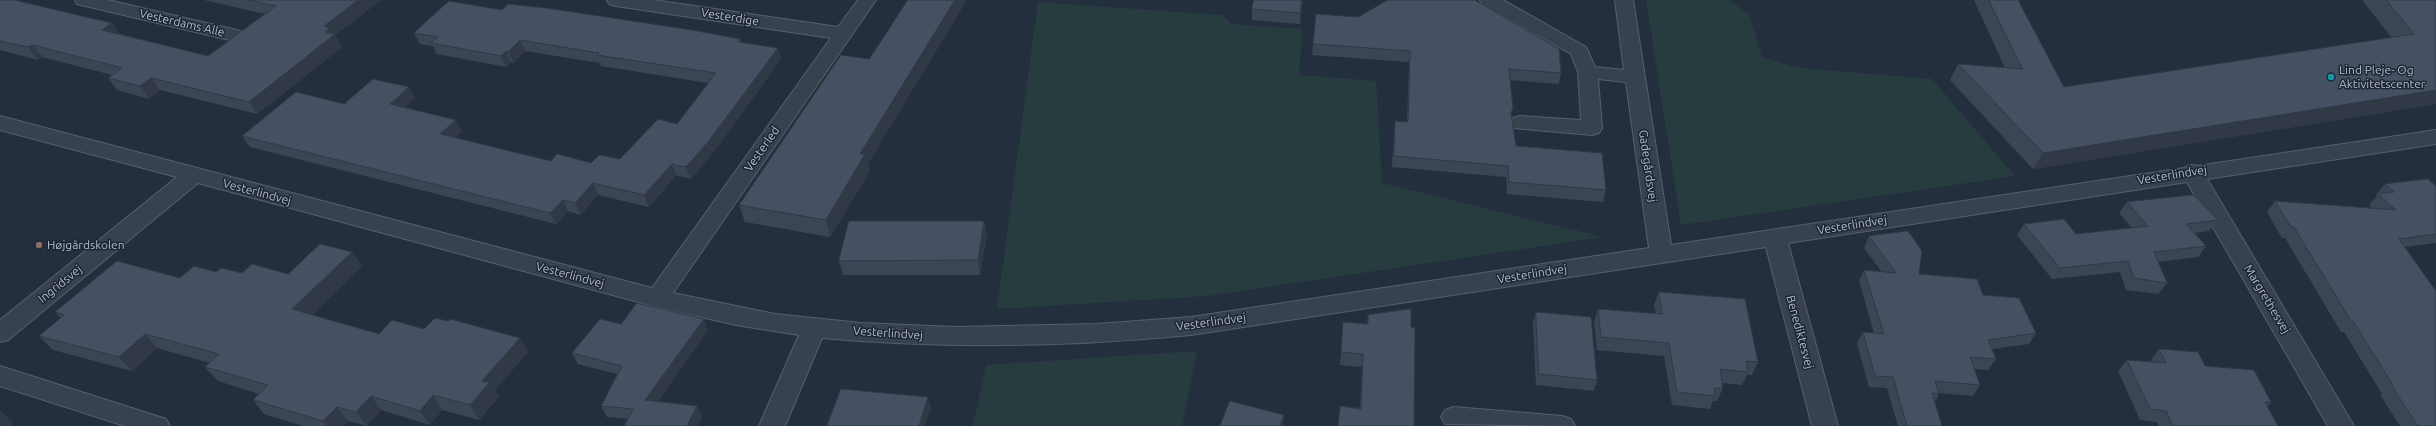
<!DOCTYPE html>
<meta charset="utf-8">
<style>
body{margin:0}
canvas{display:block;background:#242f3e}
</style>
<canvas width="2436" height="426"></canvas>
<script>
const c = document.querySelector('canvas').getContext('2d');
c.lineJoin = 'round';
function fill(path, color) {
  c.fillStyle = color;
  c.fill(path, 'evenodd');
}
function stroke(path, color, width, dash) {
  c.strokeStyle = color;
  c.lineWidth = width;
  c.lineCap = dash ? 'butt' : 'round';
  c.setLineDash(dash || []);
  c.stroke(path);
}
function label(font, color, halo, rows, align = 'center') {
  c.font = font + ' Ubuntu,sans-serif';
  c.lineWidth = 3;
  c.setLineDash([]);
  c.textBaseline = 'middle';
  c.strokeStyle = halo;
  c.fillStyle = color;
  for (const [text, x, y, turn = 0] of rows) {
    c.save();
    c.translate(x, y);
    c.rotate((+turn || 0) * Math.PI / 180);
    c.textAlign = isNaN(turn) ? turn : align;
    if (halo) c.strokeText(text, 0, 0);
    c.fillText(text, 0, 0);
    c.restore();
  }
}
fill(new Path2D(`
 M1646,0h82l21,14 13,43 37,11 133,11 83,97 -334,49z
 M1038,2l184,13 9,9 71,5 -3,46 77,6 6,102 221,54 -396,59 -210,13z
 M1197,351l-15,75h-209l13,-61z`), '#263c3f');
const minor = new Path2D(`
 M75,0h33l133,31 3,4 -3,4 -7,2 -157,-37z
 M607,0h47l184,27 20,-27h18l-203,293 102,21 86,9 94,4 142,-3 94,-7 458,-69 -23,-166 -28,-3 4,49 -3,5 -7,2 -79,-7 -3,-5 3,-5 7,-2 61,4 -3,-48 -7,-18 -89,-50 -2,-4h23l83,47 9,20 29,3 -9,-70h18l38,245 513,-77 8,-3 5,1 239,-36v14l-229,35 147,247h-26l-141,-244 -399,61 50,183h-26l-46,-179 -575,88c-123,12 -246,14 -369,3l-37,88h-26l40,-91 -63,-10 -79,-18 -459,-124 -190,157 -8,2v-22l177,-143 -177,-47v-14l652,172 179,-250 -215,-32 -7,-2z
 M0,366l166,53 4,7h-45l-125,-40z
 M1454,407l108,9 9,3 4,7 -130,-2 -4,-7 4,-7z`);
stroke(minor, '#565f6c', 2);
fill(minor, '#38414e');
fill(new Path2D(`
 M0,0l120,34 88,22 57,-42 -61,-14h177l-46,35 7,12 -85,67 -97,-24 -11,9 -32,-9 -9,-12 4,-3 -70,-18 -4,3 -38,-10z
 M1254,0h49l-3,24 -48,-4v-11z
 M1974,0h44l46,87 328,-49 -30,-38h74v104l-403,65 -83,-89 8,-16 47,4z
 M502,10l238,29 1,3 40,17 -68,94 -22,26 -15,-4 -27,32 -51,-12 -18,20 -12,-4 -12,13 -306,-77 -8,-11 102,-32 71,-6 -10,9 57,24 -8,7 97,23 40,2 29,-4 57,-35 31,-41 -107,-17 -1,-3 -75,-12 -11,12 -3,-1 -5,5 -69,-13 -4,-8 -13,-2 -6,-11z
 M1316,14l245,59 -2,11 -49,-4 1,35 5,31 90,44 -3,12 -96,-8 -1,-17 -114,-10 2,-35 1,-11 12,1 2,-60 -97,-7z
 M868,164l2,7 -40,66 -85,-15 -6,-17z
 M2385,184l51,2v57l-31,4 31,179h-36l-20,-31 2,-1 -38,-62h-3l-56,-94h-3l-15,-26 8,-11 98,8 -4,-4 8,-9 -1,-1z
 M2127,202l91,18 -9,11 -14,2 11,13 -8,11 -40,5 9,21 -9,11 -32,-4 -6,-18 -68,7 -35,-44 7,-11 52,10 56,-6 -13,-15z
 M984,221l3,14 -7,40h-137l-4,-14z
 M1869,236l50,38 64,21 53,38 -7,11 -37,5 4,10 -8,11 -14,-1 6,16 -7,11 -34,-3v1l-4,8 7,24h-44l-11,-38 -18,-1 -12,-44 6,-11 11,1 -15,-52 5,-11 17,1 -17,-23z
 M362,266l-50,49 67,19 45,-5 104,23 -33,38 4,7 -20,23 -37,-10 -12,15 -49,-15 -14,16 -19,-5 -5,5h-40l-39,-12 -11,-14 6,-6 -41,-13 -13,-14 5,-4 -53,-15 -25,23 -79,-21 -14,-14 22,-18 -6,-6 125,-34 36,-6 26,1 46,1z
 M1659,292l99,70 -6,13h-5l-5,10 -20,-2 1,5 -6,13h-4l-3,8 -38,-4 -8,-49 -67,-6 -3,-28 4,-13 58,5 -2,-9z
 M1536,312l61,68 -3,11 -58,-6 -3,-62z
 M1368,315l43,12 3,99h-76l2,-20 20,2 2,-41 -22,-2 3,-43 24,2z
 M621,324l87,6 -51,72 40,4 5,11 -5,9h-73l4,-7 -21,-2 -6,-11 16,-32 -39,-10 -6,-11z
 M2159,349l46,17 66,36 -4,5 11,19h-119l-2,-4 -17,-2 -22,-49 9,-11 24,2v-2z`), '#3b4654');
fill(new Path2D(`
 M358,0h23l-46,35 7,12 -85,67 -8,-12 76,-70 -1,-6z
 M955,0h12l-99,164 2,7 -40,66 -4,-17 34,-66z
 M1302,0h1l-3,24v-11z
 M112,23l9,12 -19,-5z
 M520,40l5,11 -11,12 -6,-11z
 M33,45l9,12 -4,3 -10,-13z
 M778,48l3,11 -68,94 -22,26 -5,-12z
 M506,51l5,11 -5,5 -5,-11z
 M151,78l9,12 -11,9 -9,-13z
 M409,87l6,11 -19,17 -6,-11z
 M2436,90v14l-403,65 10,-16z
 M456,120l6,11 -16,15 -6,-12z
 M672,164l4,11 -27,32 -5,-12z
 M593,183l5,12 -18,20 -5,-12z
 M563,200l5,11 -12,13 -6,-11z
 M984,221l3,14 -7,40 -2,-15z
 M352,252l10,14 -60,58 -10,-15z
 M704,319l4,11 -58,81 -5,-11z
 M145,334l12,14 -25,23 -13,-14z
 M520,338l8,14 -33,38 4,7 -20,23 -9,-15 12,-24z
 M433,395l9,15 -12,15 -10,-14z
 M371,396l10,14 -14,16 -11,-14z
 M928,397l3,10 -6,19h-6z
 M697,406l5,11 -5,9h-10z
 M337,407l11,14 -5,5h-16l-4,-5z
 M0,410l13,13 -3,3h-10z
 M1284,415l-1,11h-3z`), '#303945');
const building = new Path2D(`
 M0,0h14l98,23 -10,7 106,26 68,-50 -27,-6h109l-34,26 6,2 -5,4 10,2 -86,68 -98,-24 -11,8 -32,-8 14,-10 -89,-23 -5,2 -28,-6z
 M908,0h47l-95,154h5l-39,66 -87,-15 102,-150 28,4z
 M1254,0h48l-2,13 -48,-4z
 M1388,0h87l84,49 2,24 -52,-4 4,39 -2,5 5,33 86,7 4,37 -97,-8 -1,-16 -114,-10 1,-35 13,1 2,-71 -97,-7 3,-30 42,3z
 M1989,0h29l46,87 350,-53 -28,-34h50v90l-393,63 -85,-89 64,5z
 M449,1l53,9 6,-6 38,4 146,22 48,9 -2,3 40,6 -70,94 -22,25 -14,-3 -28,31 -51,-12 -18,20 -12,-3 -13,13 -308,-77 54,-44 48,12 29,-25 36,8 -19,17 66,16 -16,14 111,27 6,-7 34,9 8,-8 21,4 38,-40 19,5 39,-51 -119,-18 2,-2 -79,-13 -12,12 -2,-1 -5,5 -70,-13 7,-6 -24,-4z
 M2428,179l8,7v48l-37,5 37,52v135h-18l-27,-41h2l-40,-64h-2l-57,-94h-3l-16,-26 121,9 -18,-16 16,-2 -9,-8z
 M2194,195l24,25 -32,4 20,22 -52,6 13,31 -33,-5 -6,-17 -68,7 -36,-44 40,-5 12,15 72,-8 -21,-24z
 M849,221h135l-6,39 -139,1z
 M1908,231l14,20 -3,23 58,5 6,16 36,3 17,35 -48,7 8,19 -26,-2 10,28 -45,-4 4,13 -7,-1 10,33h-35l-14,-49 -18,-1 -12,-44 21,2 -20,-64 32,3 -27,-37z
 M320,244l32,8 -60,57 87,25 13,-14 32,9 11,-11 13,3 2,-2 70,19 -38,43 8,1 -20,23 -37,-10 -13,16 -49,-15 -15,16 -19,-5 -14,14 -70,-21 15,-15 -63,-18 14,-13 -74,-20 -26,23 -80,-21 25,-21 -9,-3 62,-51 63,17 14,-12 22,6 5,-4 21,5 10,-9 36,10z
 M1659,292l86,7 13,63 -12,-1 2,11 -28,-3 3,19h-9l1,8 -38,-4 -8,-49 -68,-6 -3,-28 64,5z
 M637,303l67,16 -59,81 52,6 -10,20h-63l9,-17 -32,-3 21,-40 -50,-13 28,-34 21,5z
 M1411,309v18l4,1 -1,98h-76l2,-20 21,3 2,-55 -22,-2 2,-30 25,2v-9z
 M1536,312l55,5 6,63 -58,-6z
 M2159,349l39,3 7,14 49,4 17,32h-6l13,24h-105l-7,-15 -16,-2 -23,-49 39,3z
 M841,389l87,8 -9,29h-92z
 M1230,401l54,14 -4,11h-60z`);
fill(building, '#455162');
stroke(building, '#303945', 1);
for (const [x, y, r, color] of [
 [2331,77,4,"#0f9aa8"],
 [39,245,4,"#8d6e63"]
]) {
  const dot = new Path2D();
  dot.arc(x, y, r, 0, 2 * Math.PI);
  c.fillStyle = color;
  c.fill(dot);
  stroke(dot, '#1d2633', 1.5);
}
label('12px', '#b4bcc9', '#1d2633', [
 ["Vesterdige",730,17,9],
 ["Vesterdams Alle",182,23,13],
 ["Vesterled",762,149,-55],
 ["Gadegårdsvej",1648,166,82],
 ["Vesterlindvej",2172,175,-9],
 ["Vesterlindvej",257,192,15],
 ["Vesterlindvej",1852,225,-9],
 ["Vesterlindvej",1532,274,-9],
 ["Vesterlindvej",570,275,15],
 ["Ingridsvej",60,284,-39],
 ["Margrethesvej",2267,299,59],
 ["Vesterlindvej",1211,322,-8],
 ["Benediktesvej",1800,332,75],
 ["Vesterlindvej",888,333,4]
]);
label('12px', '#b4bcc9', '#1d2633', [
 ["Lind Pleje- Og",2339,70],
 ["Aktivitetscenter",2339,84],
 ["Højgårdskolen",47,245]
], 'left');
</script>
